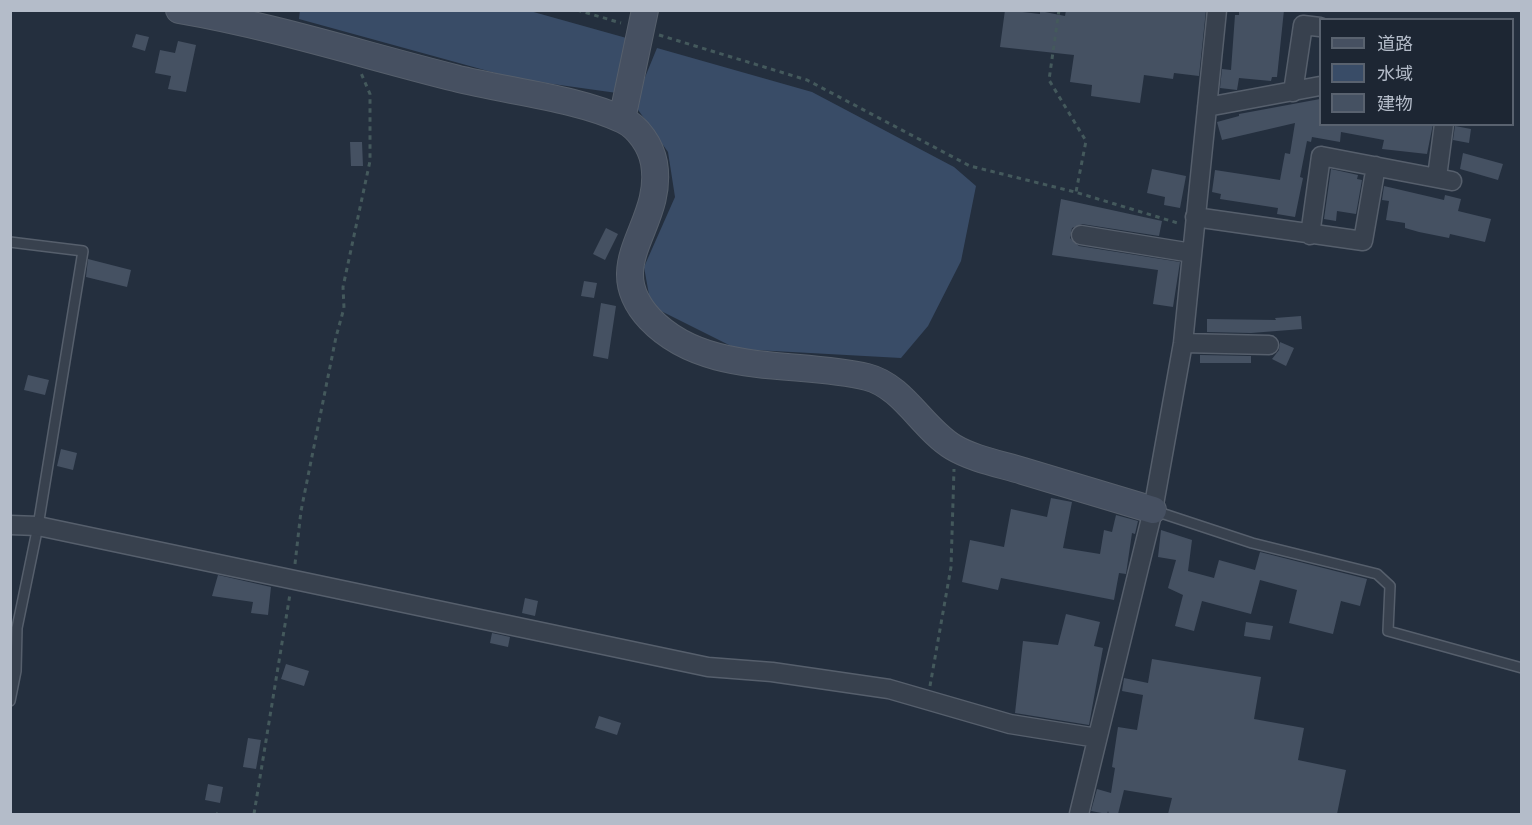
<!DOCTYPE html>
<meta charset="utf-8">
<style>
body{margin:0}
#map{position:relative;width:1532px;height:825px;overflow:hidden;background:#242f3e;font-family:"Titillium Web","Noto Sans JP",sans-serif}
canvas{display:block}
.frame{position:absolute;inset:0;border:12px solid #b4bcc9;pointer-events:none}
.legend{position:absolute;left:1319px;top:18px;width:195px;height:108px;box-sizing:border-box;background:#1d2633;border:2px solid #59626f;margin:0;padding:8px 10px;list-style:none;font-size:18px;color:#b4bcc9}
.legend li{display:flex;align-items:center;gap:12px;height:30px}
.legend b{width:30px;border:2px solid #59626f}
</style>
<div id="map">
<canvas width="1532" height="825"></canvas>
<div class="frame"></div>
<ul class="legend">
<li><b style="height:8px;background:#465061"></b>道路</li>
<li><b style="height:16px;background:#394c67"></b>水域</li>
<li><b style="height:16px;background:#455162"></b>建物</li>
</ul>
</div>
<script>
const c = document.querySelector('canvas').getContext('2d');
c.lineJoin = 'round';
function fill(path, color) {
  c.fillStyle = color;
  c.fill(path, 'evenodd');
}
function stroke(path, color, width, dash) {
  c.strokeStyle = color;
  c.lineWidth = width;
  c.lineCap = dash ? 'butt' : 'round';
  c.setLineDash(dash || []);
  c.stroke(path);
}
fill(new Path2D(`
 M300,10l230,1 100,28 -13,54 -100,-14 -218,-60z
 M657,48l155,44 142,75 22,19 -15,75 -33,65 -27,32 -164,-9 -86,-43 -7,-39 31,-70 -7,-45 -34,-48z`), '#394c67');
fill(new Path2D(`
 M1005,10l35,4v-3l25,5 1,-6h140l-7,66 -25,-3 -1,6 -29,-4 -4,28 -49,-7 1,-11 -22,-3 4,-27 -74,-8z
 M1239,10h45l-7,67h-5l-1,4 -32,-3 -2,12 -17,-2 2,-19 9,1 4,-55h4z
 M136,34l13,3 -4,14 -13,-4z
 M178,41l18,4 -10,47 -18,-3 3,-13 -16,-3 5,-23 15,3z
 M1320,99v25h113l-6,30 -45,-5 2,-9 -43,-8 -1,10 -28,-5 -1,5 -4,-1 -7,36 3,1 -8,39 -18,-3 1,-6 -58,-9 1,-5 -9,-2 3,-22 65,10 5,-27 5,1 5,-31 -73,17 -5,-18 22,-6v-2z
 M1455,126l16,3 -2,14 -16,-3z
 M350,142h12l1,24h-12z
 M1463,153l40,11 -5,16 -38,-11z
 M1152,169l34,7 -6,32 -16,-3 1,-8 -18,-4z
 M1331,169l27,6 -1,4 5,1 -6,34 -19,-3 -1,10 -12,-2z
 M1384,186l60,14 1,-5 16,4 -3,12 33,8 -6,23 -35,-8 -1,4 -30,-6 -14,-4v-5l-19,-3 3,-19 -7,-1z
 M1061,199l101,22 -3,15 -77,-12 -10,4 -2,10 9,8 101,16 -7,45 -20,-3 5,-34 -106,-15z
 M606,228l12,6 -13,26 -12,-6z
 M88,259l43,11 -4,17 -41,-10z
 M584,281l13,2 -3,15 -13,-2z
 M601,303l15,3 -8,53 -15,-3z
 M1301,316l1,13 -51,4 -44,-1v-13l69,1 -1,-2z
 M1280,342l14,6 -8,18 -14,-7 7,-9z
 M1200,355l51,1v7h-51z
 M28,375l21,5 -4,15 -21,-5z
 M61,449l16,4 -4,17 -16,-4z
 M1051,498l21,4 -9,46 37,6 4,-24 8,2 4,-17 22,6 -3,13 -3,-1 -6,41 -7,-1 -5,27 -113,-22 -3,12 -36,-8 8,-42 34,7 7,-38 36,8z
 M1161,530l31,10 -4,31 26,7 5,-18 36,10 5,-18 107,27 -7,27 -19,-5 -8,33 -44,-11 8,-33 -37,-10 -9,34 -49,-13 -8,30 -19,-5 8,-31 -15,-7 8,-28 -18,-3z
 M218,575l53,12 -3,28 -17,-2 2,-11 -41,-6z
 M525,598l13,3 -3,15 -13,-3z
 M1066,614l34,8 -6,24 9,2 -14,77 -74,-12 8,-72 35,4z
 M1246,622l27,4 -3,14 -26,-4z
 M492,633l18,4 -2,10 -18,-4z
 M1152,659l109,18 -7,42 50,9 -6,32 48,10 -9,44h-169l4,-16 -48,-8 -6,24h-9l-1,-3 -1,3 -16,-3 6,-22 14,4 4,-25 -3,-1 6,-40 19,3 6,-35 -21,-4 2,-13 24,5z
 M286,664l23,7 -5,15 -23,-7z
 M599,716l22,7 -4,12 -22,-7z
 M248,738l13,2 -5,29 -13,-2z
 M208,784l15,3 -3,16 -15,-3z`), '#455162');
const lane = new Path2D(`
 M10,242l73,9 -45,275 -21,102 -1,43 -6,30
 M1155,511l97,32 125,31 13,12 -2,45 134,37`);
const street = new Path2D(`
 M1293,92l10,-67 17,2
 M1207,107l113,-21
 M1437,177l7,-53
 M1195,217l168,24 13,-75
 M1081,235l111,18
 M1310,235l11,-79 131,25
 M1183,343l86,2
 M10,525l28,1 670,141 64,5 117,17 121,35 87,14
 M1079,814l74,-304 30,-167 34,-333`);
const secondary = new Path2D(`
 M179,10c94,16 184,45 276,68 50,13 123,20 168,42 15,7 28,26 31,43 11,63 -56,100 -4,156 55,58 147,41 217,58 36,9 55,51 86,70 20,12 47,17 70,24 43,13 87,26 130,39
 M622,119l23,-109`);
stroke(lane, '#565f6c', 12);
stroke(street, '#565f6c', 21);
stroke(secondary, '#565f6c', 28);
stroke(new Path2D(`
 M577,10l44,13
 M1059,10l-10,70 37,61 -10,51
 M659,35l148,45 163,86 105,26 106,32
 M295,564l6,-53 35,-174 8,-29 -1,-21 27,-126v-67l-9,-21
 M930,686l21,-119 3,-98
 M217,814l1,-1
 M254,814l36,-220`), '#44595c', 3, [4.5, 4.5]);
stroke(lane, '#38414e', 9);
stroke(street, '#38414e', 18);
stroke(secondary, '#465061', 26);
</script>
